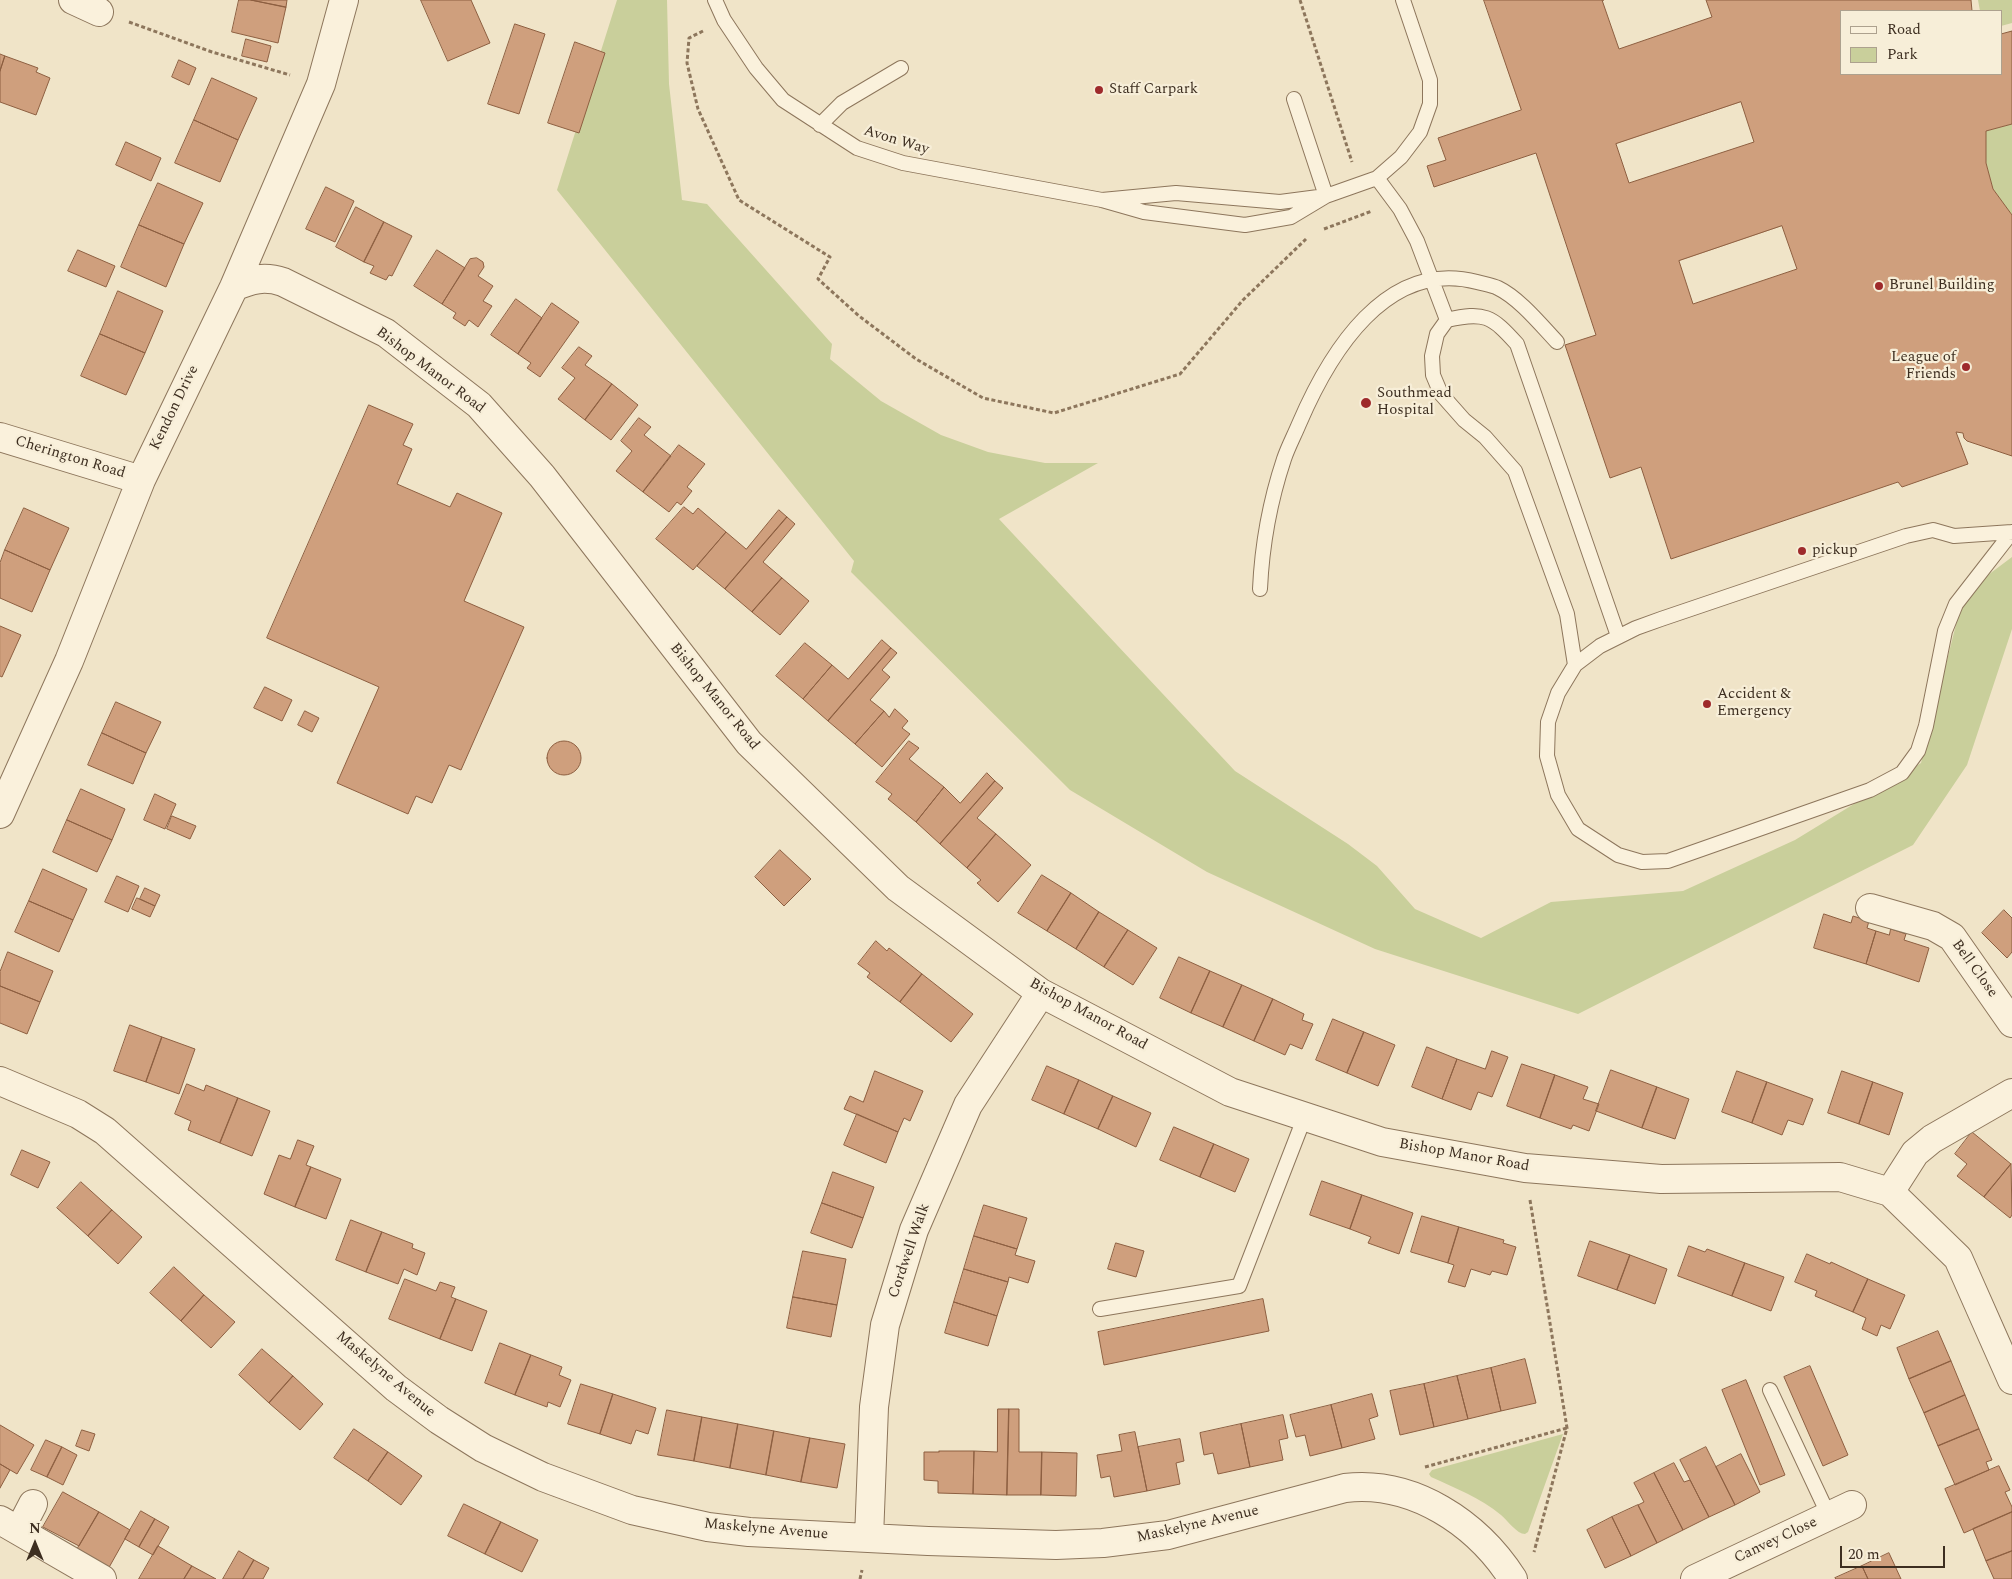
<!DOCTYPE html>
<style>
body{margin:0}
#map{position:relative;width:2012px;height:1579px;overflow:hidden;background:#f0e4c8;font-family:Spectral,serif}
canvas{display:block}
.legend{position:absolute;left:1840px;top:10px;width:162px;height:65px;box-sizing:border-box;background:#f7eed8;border:1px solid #ada18e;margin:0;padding:6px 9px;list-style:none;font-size:15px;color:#3d2e20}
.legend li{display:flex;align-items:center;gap:10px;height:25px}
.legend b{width:25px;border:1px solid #ada18e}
.north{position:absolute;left:10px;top:1519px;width:50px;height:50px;-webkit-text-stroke:4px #f7eed8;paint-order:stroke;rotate:0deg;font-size:14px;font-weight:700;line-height:20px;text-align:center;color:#3d2e20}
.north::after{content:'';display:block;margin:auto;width:18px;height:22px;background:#3d2e20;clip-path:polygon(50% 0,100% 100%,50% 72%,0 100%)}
.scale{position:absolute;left:1840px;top:1546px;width:105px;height:22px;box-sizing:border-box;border:2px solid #3d2e20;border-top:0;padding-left:6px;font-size:15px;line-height:18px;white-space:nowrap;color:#3d2e20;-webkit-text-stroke:4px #f7eed8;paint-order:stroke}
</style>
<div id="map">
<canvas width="2012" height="1579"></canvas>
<ul class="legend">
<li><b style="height:6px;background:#faf1dc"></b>Road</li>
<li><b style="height:14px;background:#c9cf9b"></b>Park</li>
</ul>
<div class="north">N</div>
<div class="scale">20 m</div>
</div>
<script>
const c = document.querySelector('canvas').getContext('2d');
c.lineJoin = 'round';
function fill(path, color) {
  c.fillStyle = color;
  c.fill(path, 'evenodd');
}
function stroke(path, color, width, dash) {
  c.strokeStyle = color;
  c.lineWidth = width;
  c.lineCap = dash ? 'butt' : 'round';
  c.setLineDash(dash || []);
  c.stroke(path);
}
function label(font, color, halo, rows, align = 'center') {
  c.font = font + ' Spectral,serif';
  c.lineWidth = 4.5;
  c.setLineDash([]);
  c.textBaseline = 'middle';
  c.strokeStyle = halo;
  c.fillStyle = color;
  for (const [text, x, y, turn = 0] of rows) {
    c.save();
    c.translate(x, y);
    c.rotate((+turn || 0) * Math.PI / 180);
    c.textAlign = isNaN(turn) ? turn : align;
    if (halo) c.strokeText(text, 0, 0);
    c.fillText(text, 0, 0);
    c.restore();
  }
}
fill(new Path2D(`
 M617,0h50l2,84 13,116 25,4 125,140 -2,15 51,42 60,34 47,17 57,11h53l-99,56 236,252 113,73 29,22 38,43 66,29 70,-36 132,-11 112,-51 126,-77 43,-170 48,-36v72l-45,136 -54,80 -335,169 -203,-65 -168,-77 -137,-82 -219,-218 3,-11 -297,-371z
 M1978,0h34v23l-11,3v-15h-21z
 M2012,124v91l-19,-26 -7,-26v-32z
 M1563,1434l-35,98 -3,2c-8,0 -17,-13 -24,-19 -20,-17 -46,-27 -70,-38l-2,-3 3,-4z`), '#c9cf9b');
const building = new Path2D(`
 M239,0h12l35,7 -8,36 -46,-11z
 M251,0h36l-1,7z
 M421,0h50l19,43 -42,18z
 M1484,0h120h-2l17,49 93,-32 -6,-17h265l1,11h-131v63h160v-40l11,-3v93l-26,7v32l7,26 19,26v241l-45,-15 -3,-3 -1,-5 -7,-1 12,32 -66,23 -4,-5 -227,77 -30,-92 -31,11 -45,-133 31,-10 -60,-182 -102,34 -7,-21 19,-6 -8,-22 83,-28zM1741,102l13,40 -125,41 -13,-39zM1782,226l15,43 -104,35 -14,-43z
 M515,24l30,10 -26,80 -31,-10z
 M246,39l25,7 -4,16 -25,-6z
 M575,42l30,11 -26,80 -31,-10z
 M0,54l5,2 -5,15z
 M5,56l33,12 -2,4 14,6 -14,37 -36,-13v-31z
 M179,60l17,8 -7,17 -17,-8z
 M212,78l45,20 -19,42 -44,-20z
 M194,120l44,20 -18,42 -45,-19z
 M126,142l35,16 -10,23 -35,-16z
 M158,183l45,20 -19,41 -45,-19z
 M326,187l28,14 -19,41 -29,-13z
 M356,207l28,15 -20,40 -28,-15z
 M384,222l28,14 -20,40 -3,-1 -3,5 -16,-7 4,-7 -10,-4z
 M139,225l45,19 -18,43 -45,-20z
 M78,250l37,16 -9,21 -38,-16z
 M437,250l28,18 -23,36 -28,-18z
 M477,258l6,4 1,5 -6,9 15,10 -10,15 9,5 -14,21 -9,-7 -4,6 -12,-8 3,-5 -14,-9 28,-45z
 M118,291l45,20 -18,42 -45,-19z
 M516,299l26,19 -24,36 -27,-19z
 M552,303l27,19 -39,55 -13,-9 4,-5 -13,-9z
 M100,334l45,19 -19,42 -45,-19z
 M579,347l13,9 -7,9 27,19 -27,36 -27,-21 17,-21 -13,-10z
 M612,384l26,21 -27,35 -26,-20z
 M369,405l44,19 -10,21 9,4 -15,35 53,23 7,-14 45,20 -38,88 60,26 -63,143 -12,-5 -17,38 -16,-7 -8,18 -71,-31 42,-96 -112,-49z
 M639,418l12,9 -7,8 27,21 -28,36 -27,-21 16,-20 -11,-10z
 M679,445l26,19 -18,23 5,4 -11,14 -4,-3 -8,10 -26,-20z
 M684,507l9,7 5,-6 28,24 -33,38 -37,-31z
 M24,508l45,20 -19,42 -45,-20z
 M779,510l8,7 -62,72 -28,-23 29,-34 20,17z
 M787,517l8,7 -32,38 19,16 -30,34 -27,-23z
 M5,550l45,20 -18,42 -32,-14v-35z
 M782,578l27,23 -29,34 -28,-23z
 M0,626l21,9 -19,42 -2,-1z
 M882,640l9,8 -63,73 -25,-22 29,-34 16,14z
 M805,643l27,22 -29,34 -27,-23z
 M891,648l6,5 -15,17 8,7 -20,23 14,11 -29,33 -27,-23z
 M265,687l27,13 -10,21 -28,-13z
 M116,702l45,20 -15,31 -44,-20z
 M895,709l13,12 -6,7 8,6 -28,33 -27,-23 29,-33 5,6z
 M305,711l14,7 -7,14 -14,-7z
 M102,733l44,20 -13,31 -45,-19z
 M909,741l10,7 -10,11 35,28 -28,35 -28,-23 4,-5 -16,-12z
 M547 758a17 17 0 1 1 34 0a17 17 0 1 1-34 0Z
 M987,773l8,8 -55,63 -24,-22 28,-35 16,16z
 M995,781l8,7 -26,30 19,16 -29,34 -27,-24z
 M81,789l44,20 -13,31 -45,-20z
 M155,794l21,10 -11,25 -21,-9z
 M172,816l24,10 -6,13 -23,-10z
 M67,820l45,20 -15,32 -44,-20z
 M996,834l35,31 -33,37 -21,-19 4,-3 -14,-12z
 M780,850l31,29 -27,27 -29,-29z
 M43,869l44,20 -14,31 -44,-19z
 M1042,875l29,18 -24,38 -29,-18z
 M117,876l22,10 -11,26 -23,-10z
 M145,888l15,7 -5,11 -15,-7z
 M1071,893l28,19 -23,37 -29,-18z
 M137,898l18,8 -5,11 -18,-8z
 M29,901l44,19 -14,32 -44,-20z
 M2004,910l8,8v34l-5,6 -25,-25z
 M1099,912l29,18 -24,37 -28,-18z
 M1824,914l27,9 2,-7 16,5 -2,7 9,3 -10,33 -52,-16z
 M1891,929l15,5 -2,6 25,8 -10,34 -53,-18 10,-33 13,4z
 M1128,930l29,18 -24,37 -29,-18z
 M876,941l11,10 2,-3 33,26 -22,28 -33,-25 3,-4 -12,-9z
 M8,952l45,19 -13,31 -40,-16v-14z
 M1179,957l31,14 -19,42 -31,-15z
 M1210,971l32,14 -19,42 -32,-14z
 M922,974l51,40 -22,28 -51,-40z
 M1242,985l31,14 -19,42 -31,-14z
 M0,986l40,16 -13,32 -27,-11z
 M1273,999l31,15 -2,6 11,4 -11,25 -12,-5 -5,11 -31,-14z
 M1333,1019l31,13 -17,41 -31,-13z
 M130,1025l32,12 -16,45 -32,-11z
 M1364,1032l31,13 -17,41 -31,-13z
 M162,1037l33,12 -16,45 -33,-12z
 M1427,1047l30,12 -15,40 -30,-12z
 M1492,1051l16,6 -16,40 -14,-5 -7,18 -29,-11 15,-40 28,10z
 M1522,1064l33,11 -15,43 -33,-12z
 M1047,1066l32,14 -15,34 -32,-14z
 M1611,1070l46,17 -15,41 -46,-17z
 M875,1071l48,20 -13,30 -6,-3 -6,14 -54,-23 6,-13 13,6z
 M1737,1071l30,11 -15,41 -30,-11z
 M1842,1071l31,11 -14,42 -31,-11z
 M1555,1075l33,12 -5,12 16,5 -10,27 -16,-6 -2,4 -31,-11z
 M1079,1080l34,16 -15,33 -34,-15z
 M1767,1082l46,17 -10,26 -15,-5 -6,15 -30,-12z
 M1873,1082l30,11 -14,42 -30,-11z
 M187,1084l17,7 2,-6 32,13 -18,45 -32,-13 3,-9 -16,-7z
 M1657,1087l32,12 -14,40 -33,-11z
 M1113,1096l38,17 -15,34 -38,-18z
 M238,1098l32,13 -18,45 -32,-13z
 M857,1114l41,18 -12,31 -42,-18z
 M1174,1127l40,17 -14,33 -40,-17z
 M1972,1132l39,32 -27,33 -27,-21 10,-12 -12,-10z
 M298,1140l16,6 -8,19 5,2 -16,40 -31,-13 15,-39 11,4z
 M1214,1144l35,15 -14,33 -35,-15z
 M22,1150l28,12 -12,26 -27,-13z
 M2011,1164l1,51 -2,3 -26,-21z
 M311,1167l30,12 -15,40 -31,-12z
 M833,1172l41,15 -11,31 -41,-15z
 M1322,1181l40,14 -12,34 -40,-14z
 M81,1182l31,28 -24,26 -31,-28z
 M1362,1195l51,18 -14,41 -31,-11 3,-6 -21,-8z
 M822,1203l41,15 -11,30 -41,-15z
 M984,1205l43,13 -10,31 -43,-13z
 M112,1210l30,27 -24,27 -30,-28z
 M1422,1216l37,11 -11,36 -37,-11z
 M351,1220l31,12 -16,40 -30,-12z
 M1459,1227l45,13 -1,3 13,4 -9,28 -15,-4 -2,4 -19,-6 -6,18 -17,-5 6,-17 -6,-2z
 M382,1232l31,12 -1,4 13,5 -8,22 -13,-6 -6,15 -32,-12z
 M974,1236l43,13 -2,6 20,6 -7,22 -19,-6 -1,5 -44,-13z
 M1590,1241l40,14 -13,35 -39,-14z
 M1116,1243l28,8 -8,26 -28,-8z
 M1689,1246l16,6 2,-3 38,14 -13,33 -54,-20z
 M803,1251l43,8 -9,46 -44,-8z
 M1807,1254l23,10 1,-2 37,17 -15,33 -38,-16 2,-5 -22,-9z
 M1630,1255l37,14 -12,35 -38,-14z
 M1745,1263l39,14 -13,34 -39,-15z
 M174,1267l30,28 -23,26 -31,-28z
 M964,1269l44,13 -11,34 -43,-14z
 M405,1279l31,12 4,-9 15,5 -4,10 5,2 -16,40 -51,-20z
 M1868,1279l37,16 -15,34 -9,-4 -4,11 -15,-7 4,-11 -13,-6z
 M204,1295l31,27 -24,26 -30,-27z
 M793,1297l44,8 -6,32 -44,-9z
 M456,1299l31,12 -15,40 -32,-12z
 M1263,1299l6,32 -165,34 -6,-33z
 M954,1302l43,14 -9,30 -43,-13z
 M1938,1331l13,30 -42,18 -12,-31z
 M500,1343l31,12 -16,40 -30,-12z
 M262,1349l31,27 -24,27 -30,-28z
 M531,1355l31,12 -3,8 12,5 -11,27 -12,-5 -1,5 -32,-12z
 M1525,1359l11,44 -35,8 -10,-43z
 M1951,1361l14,34 -41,18 -15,-34z
 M1810,1366l38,89 -25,11 -39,-89z
 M1491,1368l10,43 -33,8 -11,-43z
 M293,1376l30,28 -23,26 -31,-27z
 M1457,1376l11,43 -34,8 -10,-43z
 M1746,1380l39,95 -25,10 -38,-95z
 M581,1384l32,10 -13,40 -32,-10z
 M1424,1384l10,43 -34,8 -10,-44z
 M613,1394l43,14 -8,26 -12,-4 -5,14 -31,-10z
 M1372,1394l6,22 -9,3 6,20 -33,9 -11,-43z
 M1965,1395l14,34 -41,17 -14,-33z
 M1331,1405l11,43 -32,8 -5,-21 -9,2 -6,-22z
 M998,1409h11l-2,86 -34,-1 1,-43 23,1z
 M1009,1409h10v43h23l-1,43h-34z
 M667,1410l35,7 -8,44 -36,-6z
 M1283,1415l5,23 -9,2 4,20 -33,7 -9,-43z
 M702,1417l36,7 -8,44 -36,-7z
 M738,1424l36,7 -8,44 -36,-7z
 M1241,1424l9,43 -32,7 -5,-21 -9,2 -4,-22z
 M0,1425l34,20 -17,29 -17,-10z
 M354,1429l34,23 -20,29 -34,-23z
 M1979,1429l13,31 -6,2 3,8 -34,15 -17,-39z
 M82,1430l13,4 -6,17 -13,-5z
 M774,1431l36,7 -9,44 -35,-7z
 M1135,1432l12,59 -33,6 -4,-21 -9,2 -4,-23 25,-4 -3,-16z
 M810,1438l35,6 -8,44 -36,-6z
 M1180,1439l4,22 -8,2 4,21 -33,7 -9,-44z
 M46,1440l16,7 -15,30 -16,-7z
 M62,1447l15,8 -14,30 -16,-8z
 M1706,1447l29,58 -26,12 -29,-57z
 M939,1451h35l-1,43 -35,-1v-12l-14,-1v-28h15z
 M388,1452l34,24 -21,29 -33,-24z
 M1042,1452l35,1 -1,43 -35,-1z
 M1741,1454l19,38 -25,13 -19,-38z
 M1674,1463l10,19 6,-2 19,37 -26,13 -29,-57z
 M0,1464l10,6 -10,18z
 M1999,1466l11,24 -5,2 7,15v5l-48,21 -19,-44z
 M1654,1473l29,57 -26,13 -19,-38 6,-3 -10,-19z
 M63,1492l36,20 -20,34 -36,-19z
 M464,1504l37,18 -16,32 -37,-18z
 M1638,1505l19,38 -26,13 -19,-39z
 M141,1511l14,8 -16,28 -14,-8z
 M99,1512l31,18 -23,41 -32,-18z
 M2012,1512v39l-26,10 -13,-32z
 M1612,1517l19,39 -26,12 -18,-38z
 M155,1519l14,8 -16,28 -14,-8z
 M501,1522l37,18 -16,32 -37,-18z
 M158,1546l34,20 -8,13h-45z
 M239,1551l15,9 -11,19h-20z
 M2012,1551v28h-18l-8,-18z
 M1889,1553l12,26h-33l-6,-13z
 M254,1560l15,8 -6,11h-20z
 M192,1566l24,13h-32z
 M1862,1566l6,13h-32l-1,-1z`);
fill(building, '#cf9f7d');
stroke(building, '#8d5f41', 1);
const lane = new Path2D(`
 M715,0l9,20 32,48 27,32 74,48 46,15 199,37 42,12 101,13 46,-8 35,-21 -46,6 -104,-9 -74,7
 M1294,99l32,97 51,-18 24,-21 19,-25 10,-28v-24l-27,-80
 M820,125l22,-22 59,-35
 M1377,178l23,31 17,32 30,79
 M2012,532l-58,4 -21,-6 -27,6 -245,83 -25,9 -36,18 -25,19 -17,28 -10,29 -1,34 11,39 20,34 40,26 24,7 26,-1 202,-71 32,-17 16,-22 8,-25 19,-95 11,-27 56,-72
 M1260,589c2,-44 10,-88 24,-130 4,-12 10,-23 15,-35 30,-70 87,-166 178,-142 7,2 15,3 21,6 21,10 43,37 59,54
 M1575,665l-8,-51 -52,-143 -30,-34 -21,-17 -23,-26 -8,-19 -1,-19 5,-22 10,-14c37,-9 45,-4 70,24l101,292
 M1100,1309l139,-23 66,-170
 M1770,1390l59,126`);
const street = new Path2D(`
 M73,0l26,12
 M234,287c17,-8 31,-11 49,-5l103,51 93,72 63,71 207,267 149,145 143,105 189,99 152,50 143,26 136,11 179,-2 50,15 68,66 54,122
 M0,437l141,43
 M0,814l69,-153 72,-181 93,-193 87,-203 23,-84
 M1870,908l63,18 19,11 60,86
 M0,1081l78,33 27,17 291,257 43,32 44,28 60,29 89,33 76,17 41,5 179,9 128,4 47,-2 65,-8 177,-47c68,-8 132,35 168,91
 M1890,1192l25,-39 17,-14 80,-46
 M0,1520l102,59
 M19,1531l14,-27
 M869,1538l5,-131 11,-82 29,-95 54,-125 73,-112
 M1695,1579l157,-74`);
stroke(lane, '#8d765c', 16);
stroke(street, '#8d765c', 30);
stroke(new Path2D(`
 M1300,0l52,162
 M129,22l83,30 78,23
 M703,31l-14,7 -2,25 11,46 41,91 91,57 -12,22 41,37 57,43 67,39 71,15 126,-39 63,-74 63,-61
 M1324,229l48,-18
 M1530,1200l37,228 -33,124
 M1425,1467l142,-39
 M860,1579l2,-9`), '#8d765c', 3, [4, 2.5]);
stroke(lane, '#faf1dc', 14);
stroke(street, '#faf1dc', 28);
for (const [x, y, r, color] of [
 [1099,90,5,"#9e2a2b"],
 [1879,286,5,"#9e2a2b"],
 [1966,367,5,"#9e2a2b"],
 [1366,403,6,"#9e2a2b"],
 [1802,551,5,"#9e2a2b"],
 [1707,704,5,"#9e2a2b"]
]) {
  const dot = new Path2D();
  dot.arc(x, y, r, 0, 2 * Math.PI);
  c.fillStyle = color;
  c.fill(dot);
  stroke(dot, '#f7eed8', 2);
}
label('15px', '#3d2e20', '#f7eed8', [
 ["Staff Carpark",1109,90],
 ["Brunel Building",1889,286],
 ["League of",1956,358,"right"],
 ["Friends",1956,375,"right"],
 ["Southmead",1377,394],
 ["Hospital",1377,411],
 ["pickup",1812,551],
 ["Accident &",1717,695],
 ["Emergency",1717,712]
], 'left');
label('15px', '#3d2e20', '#f7eed8', [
 ["Avon Way",896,141,17],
 ["Bishop Manor Road",430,371,37],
 ["Kendon Drive",175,408,-64],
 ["Cherington Road",70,458,17],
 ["Bishop Manor Road",714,697,51],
 ["Bell Close",1974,969,54],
 ["Bishop Manor Road",1088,1015,29],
 ["Bishop Manor Road",1464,1156,10],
 ["Cordwell Walk",910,1251,-71],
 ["Maskelyne Avenue",385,1375,40],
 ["Maskelyne Avenue",1198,1525,-13],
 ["Maskelyne Avenue",766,1530,5],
 ["Canvey Close",1776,1541,-25]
]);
</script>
